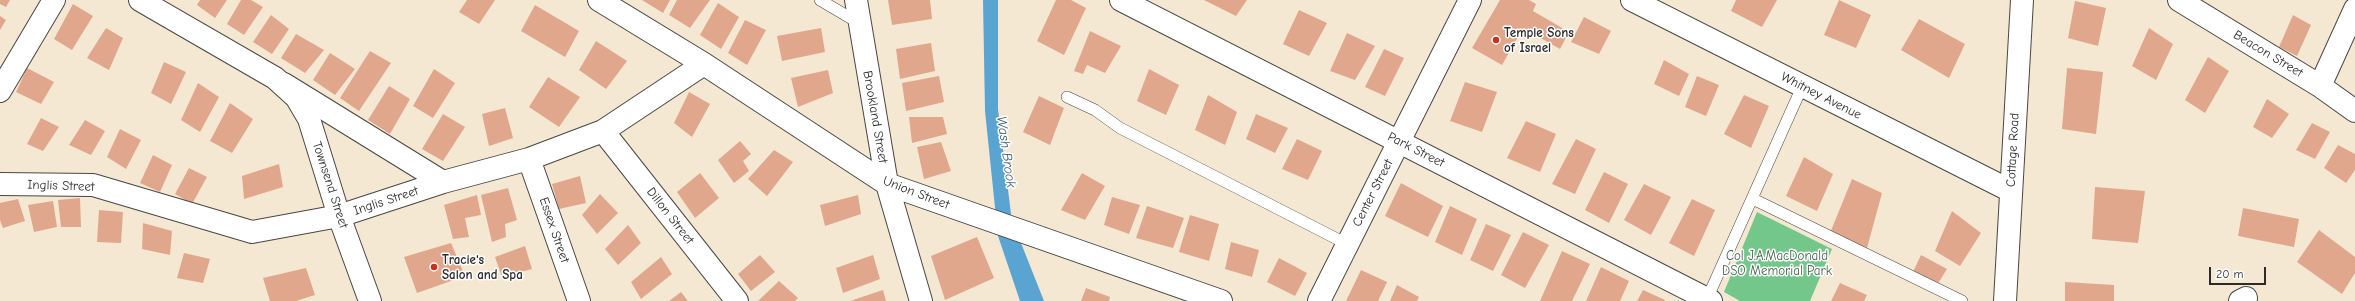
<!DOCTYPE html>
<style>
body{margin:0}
#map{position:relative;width:2355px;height:301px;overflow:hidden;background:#f5e8d2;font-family:"Comic Neue",sans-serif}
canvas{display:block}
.scale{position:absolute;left:2209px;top:267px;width:57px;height:18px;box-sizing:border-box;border:2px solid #2b2b2b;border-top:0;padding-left:5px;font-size:12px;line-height:14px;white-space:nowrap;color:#2b2b2b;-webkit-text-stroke:3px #fff;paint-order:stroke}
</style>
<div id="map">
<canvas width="2355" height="301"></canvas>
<div class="scale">20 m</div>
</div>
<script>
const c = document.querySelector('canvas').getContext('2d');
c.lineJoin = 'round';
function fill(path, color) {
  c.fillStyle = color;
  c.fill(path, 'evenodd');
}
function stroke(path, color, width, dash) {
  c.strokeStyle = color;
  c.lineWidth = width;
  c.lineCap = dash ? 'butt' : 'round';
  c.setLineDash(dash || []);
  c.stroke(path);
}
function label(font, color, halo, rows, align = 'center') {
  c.font = font + ' "Comic Neue",sans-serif';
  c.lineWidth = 3;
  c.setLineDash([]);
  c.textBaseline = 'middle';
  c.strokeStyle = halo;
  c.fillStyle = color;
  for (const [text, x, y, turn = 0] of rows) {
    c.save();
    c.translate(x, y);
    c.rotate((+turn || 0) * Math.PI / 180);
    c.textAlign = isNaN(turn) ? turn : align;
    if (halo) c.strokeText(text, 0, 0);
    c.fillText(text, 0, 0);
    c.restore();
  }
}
fill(new Path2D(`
 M1757,212l75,37 -22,52h-70l-16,-9z`), '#74c78a');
fill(new Path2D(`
 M983,0h15v109l14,113 -16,-5 -11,-106z
 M997,233l22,5 25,63h-24z`), '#5aa4d2');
fill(new Path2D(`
 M0,0h10l-4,7 -6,-3z
 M200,0h27l-12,18 -18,-13z
 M241,0h10l12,7 -19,28 -17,-11z
 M467,0h28l-16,24 -20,-12z
 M642,0h28l-7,13z
 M677,0h33l-20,28 -21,-13z
 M888,0h42l2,19 -40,6z
 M1056,0h15l15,8 -22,47 -27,-14z
 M1204,0h43l-11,16z
 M1500,0h29l7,4 -3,7 36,21 -9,17 -37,-21 -21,37 -30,-17z
 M1736,0h41l-15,27 -31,-16z
 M1839,0l32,15 -15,33 -32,-13z
 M2075,1l31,7 -8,38 -30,-8z
 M718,3l21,14 -18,32 -21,-14z
 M73,4l20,12 -21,34 -18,-11z
 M535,5l44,26 -14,26 -44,-26z
 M1299,10l28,13 -18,33 -26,-12z
 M271,15l18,14 -17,25 -19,-12z
 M2293,15l18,10 -14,31 -18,-9z
 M0,16l6,4 -6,10z
 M1584,17l27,14 -12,23 -28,-12z
 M1919,19l46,25 -16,34 -48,-28z
 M745,20l21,10 -19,35 -19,-12z
 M106,28l17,10 -14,32 -22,-12z
 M821,28l4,24 -43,9 -5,-25z
 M2149,28l24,16 -17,36 -24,-14z
 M1090,31l31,15 -16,27 -18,-8 -4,9 -9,-3z
 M1347,33l28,13 -20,34 -25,-9z
 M296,34l28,16 -19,23 -24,-15z
 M596,41l31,20 -21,28 -27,-19z
 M931,43l4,28 -35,8 -4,-30z
 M1384,49l20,9 -19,38 -20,-9z
 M370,51l21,12 -32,48 -19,-13z
 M330,53l25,16 -20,26 -22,-15z
 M2208,57l21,14 -24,42 -20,-13z
 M1664,60l25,14 -10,22 -25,-12z
 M164,62l22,10 -15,32 -20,-11z
 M27,68l27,14 -13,22 -25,-12z
 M2067,68l36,4 -7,62 -34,-5z
 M434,69l21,14 -22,35 -20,-12z
 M1149,69l30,16 -13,30 -29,-14z
 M828,70l5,23 -35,14 -7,-29z
 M939,76l5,26 -38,9 -4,-28z
 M1697,76l22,9 -13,31 -21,-9z
 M548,77l32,20 -21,30 -30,-20z
 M1465,82l32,10 -15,40 -32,-11z
 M198,83l21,14 -19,35 -19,-12z
 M389,86l21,13 -20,35 -22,-14z
 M689,92l21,12 -18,33 -18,-14z
 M1208,95l29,17 -12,33 -30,-15z
 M1744,95l25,11 -18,42 -27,-14z
 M1039,96l25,12 -14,37 -27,-13z
 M2267,99l22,15 -17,24 -19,-11z
 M230,103l23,16 -21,34 -22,-12z
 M505,108l8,30 -24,8 -7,-32z
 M443,114l22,13 -22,34 -21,-12z
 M1256,114l32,14 -13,25 -29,-14z
 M909,117h34l4,17 -35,9z
 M41,118l18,9 -16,24 -16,-7z
 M85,120l20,11 -14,24 -22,-10z
 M1526,121l30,13 -16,38 -33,-14z
 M2312,123l18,9 -15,27 -19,-9z
 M120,129l21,11 -15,29 -19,-12z
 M1297,139l25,12 -14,29 -26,-11z
 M1576,139l20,10 -21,45 -23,-10z
 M740,141l11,13 -8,7 6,10 -15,12 -16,-23z
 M941,142l10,29 -27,8 -7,-32z
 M2338,145l17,9v16l-9,13 -22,-15z
 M774,150l19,12 -26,34 -19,-17z
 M153,155l19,10 -12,27 -20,-9z
 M1804,157l29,17 -16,37 -31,-15z
 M279,164l4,23 -39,12 -2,-23z
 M189,168l18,9 -15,27 -17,-10z
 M1604,172l24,12 -19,39 -24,-13z
 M700,173l19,25 -24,20 -18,-26z
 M1082,173l23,13 -20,34 -24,-10z
 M580,176l6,27 -27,6 -7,-25z
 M1852,179l30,14 -15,55 -37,-15z
 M1401,183l42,23 -15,31 -43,-21z
 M1644,184l27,13 -20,38 -27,-15z
 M2095,187l50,4 -7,52 -46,-4z
 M508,188l9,32 -12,4 1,13 -14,5 -11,-47z
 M600,194l18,19 -21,21 -15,-19z
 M477,195l4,20 -16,3 4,19 -16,2 -9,-34z
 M858,195l3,19 -36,12 -5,-21z
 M1112,197l28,8 -11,29 -25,-9z
 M80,198l1,29h-20l-3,-27z
 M18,199l7,22 -22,7 -3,-8v-17z
 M1692,199l23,11 -21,46 -25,-13z
 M53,201l4,26 -23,5 -6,-27z
 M1147,206l37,12 -11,30 -37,-10z
 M1450,206l27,13 -15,36 -27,-13z
 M2243,208l56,11 -5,28 -56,-11z
 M99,210l24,2 -2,31 -24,-1z
 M1952,211l29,22 -21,33 -25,-15z
 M1190,215l29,9 -10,37 -30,-9z
 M143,223l29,8 -2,24 -28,-6z
 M1486,224l25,11 -18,36 -23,-11z
 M628,225l13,18 -23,22 -13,-16z
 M2319,230l36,27v16l-13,21 -45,-32z
 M1523,232l26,13 -24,43 -24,-13z
 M977,237l17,41 -49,22 -14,-44z
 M1231,242l28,8 -7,27 -27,-8z
 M451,243l14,33 -48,17 -13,-36z
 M525,246l7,23 -30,8 -7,-20z
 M1562,251l28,13 -18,37h-32z
 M184,253l26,6 -7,24 -26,-5z
 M760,255l15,17 -24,19 -13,-17z
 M873,255l7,24 -37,14 -7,-25z
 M1921,255l26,14 -10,16 -24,-13z
 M661,257l11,17 -31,25 -10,-17z
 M1279,258l28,15 -12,23 -28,-14z
 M1601,267l28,14 -9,20h-34z
 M306,268l9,27 -19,6h-26l-7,-23z
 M1361,270l26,12 -9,19h-32z
 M779,281l19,17 -3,3h-37z
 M2065,282l49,3v16h-49z
 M1840,283l27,12 -3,6h-33z
 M1397,285l22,12 -2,4h-27z
 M1086,288l24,9 -1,4h-28z
 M883,290l3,11h-36z
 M1643,290l22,10v1h-28z
 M681,292l7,9h-19z`), '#e0a78c');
const lane = new Path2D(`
 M820,0l39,23
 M1067,97l28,13 25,18 227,116
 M1753,199l209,102
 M1707,299l95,-212`);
const street = new Path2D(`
 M599,0l105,64 183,120 334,117
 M856,0l31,184 34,117
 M1121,0l590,301
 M1632,0l379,191
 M2179,0l141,86 35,25
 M284,84l159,98
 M2320,86l35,-77
 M0,91l54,-91
 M603,131l134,170
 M529,159l50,142
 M339,216l104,-34 86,-23 74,-28 101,-67
 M1319,301l151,-301
 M2240,301l6,-3`);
const secondary = new Path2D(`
 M140,0l135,78 21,19 13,22 30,97 31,85
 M0,184l93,1 159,47 87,-16
 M2005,301l17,-301`);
stroke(lane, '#494744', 12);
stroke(street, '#494744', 24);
stroke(secondary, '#494744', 24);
stroke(lane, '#fff', 11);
stroke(street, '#fff', 22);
stroke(secondary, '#fff', 22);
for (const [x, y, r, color] of [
 [1496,40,4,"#c8321e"],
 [434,267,4,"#c8321e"]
]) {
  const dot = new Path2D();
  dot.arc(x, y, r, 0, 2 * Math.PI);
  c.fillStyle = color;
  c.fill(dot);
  stroke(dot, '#fff', 1.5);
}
label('bold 13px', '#2b2b2b', '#fff', [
 ["Temple Sons",1504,33],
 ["of Israel",1504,48],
 ["Tracie's",442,260],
 ["Salon and Spa",442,275]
], 'left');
label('13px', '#2b2b2b', '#fff', [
 ["Beacon Street",2268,54,31],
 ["Whitney Avenue",1821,96,27],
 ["Brookland Street",875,117,80],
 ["Park Street",1416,150,27],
 ["Cottage Road",2013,150,-87],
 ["Townsend Street",330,185,72],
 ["Inglis Street",61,186,2],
 ["Union Street",916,193,21],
 ["Center Street",1373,193,-63],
 ["Inglis Street",386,201,-18],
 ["Dillon Street",670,216,52],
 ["Essex Street",554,230,71]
]);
label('13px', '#45624c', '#fff', [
 ["Col J.A.MacDonald",1777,256],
 ["DSO Memorial Park",1777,271]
]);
label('italic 14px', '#406176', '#fff', [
 ["Wash Brook",1006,152,82]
]);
</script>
